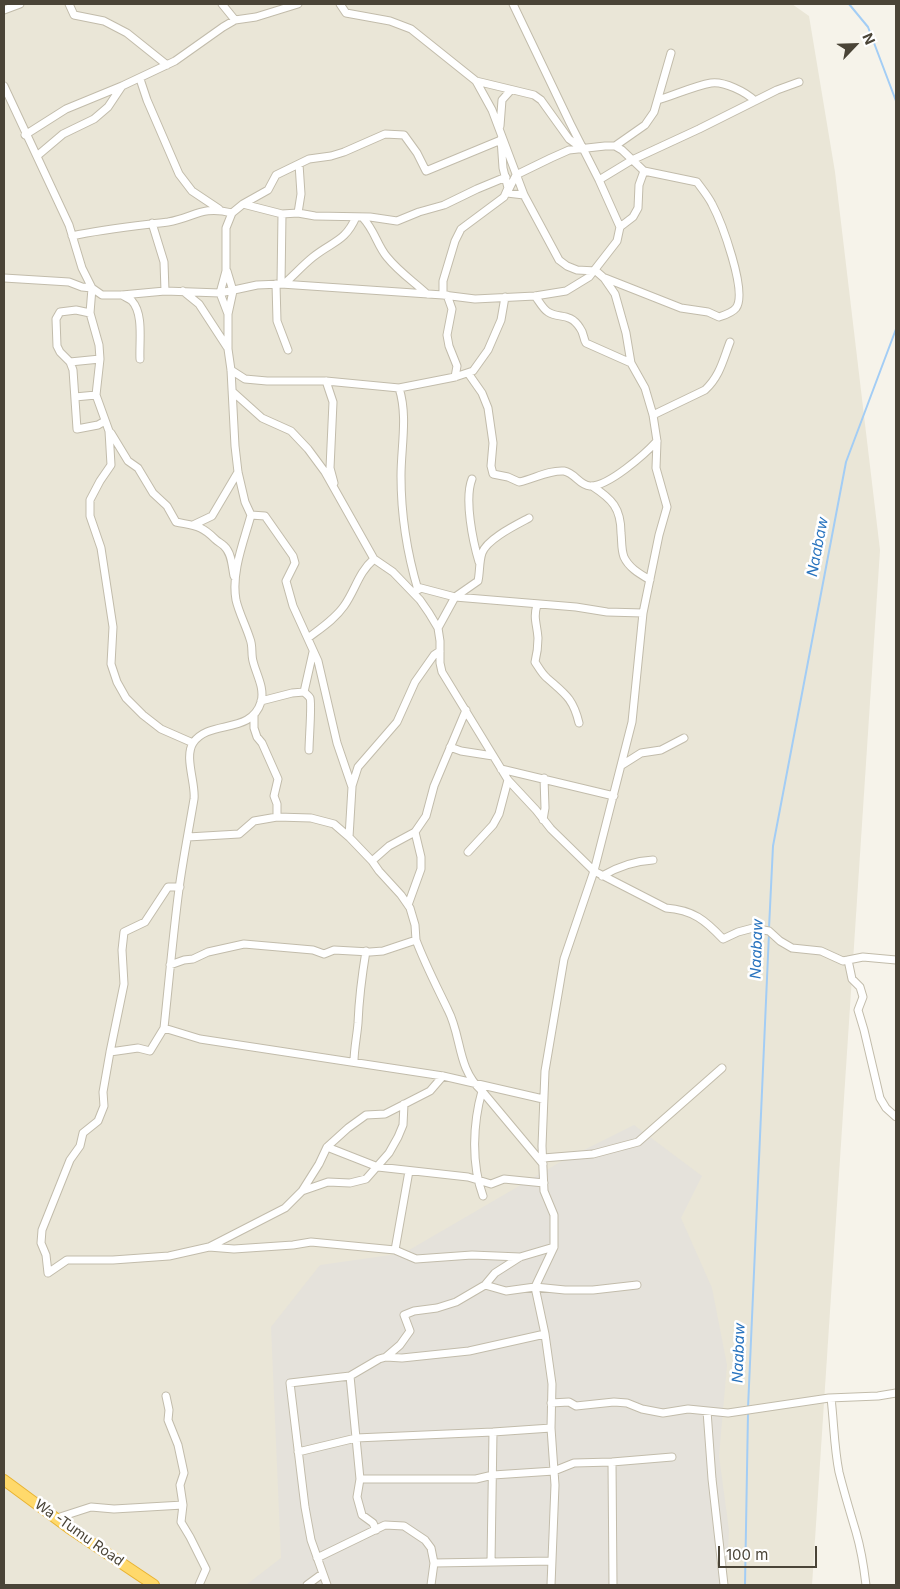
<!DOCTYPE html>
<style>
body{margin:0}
#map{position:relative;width:900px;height:1589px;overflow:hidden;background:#f6f3ea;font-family:Inter,sans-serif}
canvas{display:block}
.frame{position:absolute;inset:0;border:5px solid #4a4437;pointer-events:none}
.north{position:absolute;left:830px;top:20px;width:50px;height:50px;-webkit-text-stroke:4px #fff;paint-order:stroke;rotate:66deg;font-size:14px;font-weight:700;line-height:20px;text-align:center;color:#4a4437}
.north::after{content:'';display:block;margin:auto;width:18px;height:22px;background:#4a4437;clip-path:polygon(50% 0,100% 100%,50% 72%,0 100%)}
.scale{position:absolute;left:718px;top:1546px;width:99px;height:22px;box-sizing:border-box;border:2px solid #4a4437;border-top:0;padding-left:6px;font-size:15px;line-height:18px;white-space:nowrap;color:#4a4437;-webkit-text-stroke:4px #fff;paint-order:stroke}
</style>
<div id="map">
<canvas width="900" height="1589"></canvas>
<div class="frame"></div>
<div class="north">N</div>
<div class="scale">100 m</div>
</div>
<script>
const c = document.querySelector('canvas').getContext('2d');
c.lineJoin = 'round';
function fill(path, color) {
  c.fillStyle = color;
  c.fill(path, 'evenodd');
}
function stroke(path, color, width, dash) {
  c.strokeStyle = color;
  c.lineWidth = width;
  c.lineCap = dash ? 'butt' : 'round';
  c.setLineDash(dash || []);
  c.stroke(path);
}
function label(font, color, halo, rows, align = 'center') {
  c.font = font + ' Inter,sans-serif';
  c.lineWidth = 5;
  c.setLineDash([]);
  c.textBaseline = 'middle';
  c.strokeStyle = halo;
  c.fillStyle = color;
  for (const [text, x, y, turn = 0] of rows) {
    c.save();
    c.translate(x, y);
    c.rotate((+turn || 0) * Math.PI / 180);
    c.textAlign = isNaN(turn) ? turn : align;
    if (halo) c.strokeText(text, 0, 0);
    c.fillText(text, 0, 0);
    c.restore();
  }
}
fill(new Path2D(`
 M4,4h788l17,12 26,156 45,378 -68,1035h-808z`), '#eae6d7');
fill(new Path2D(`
 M634,1125l68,51 -21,42 31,70 15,77 -8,91 10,74 -3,55h-480l35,-27 -10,-231 49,-62 84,-12 158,-92z`), '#e5e2db');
stroke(new Path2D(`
 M849,4l19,23 28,74
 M769,928l4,-82 73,-384 50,-133
 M748,1408l21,-475
 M745,1585l3,-172`), '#a3cdf5', 2);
const minor = new Path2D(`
 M69,4l5,11 30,6 23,12 40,32
 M222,4l13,16
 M340,4l6,9 44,8 21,8 65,52 16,29 32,85 35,65 8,6 10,4 19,1 8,7 11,16 11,39 5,30 14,25 8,27 4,26 -1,27 11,39 -8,28 -16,78 -11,109 -38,149 -30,88 -19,112 -3,75 2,45 10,24v32l-19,40 10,47 7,50 -1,44 4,57 -4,100
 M513,4l57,119 29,57
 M4,10l16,-6
 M140,79l7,21 32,74 13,17 27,18
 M476,81l58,14 7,5 28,39 11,8
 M4,86l65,139 13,43 10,20 -2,25 9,32 1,14 -4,36 13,36 2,34 -11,16 -10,19v16l11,32 12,79 -2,37 6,18 9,16 17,17 18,14 32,14
 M658,100c17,-5 36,-14 53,-17 13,-2 35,9 44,18
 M500,126l2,-26 9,-10
 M25,135l41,-26 56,-23
 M501,139l2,29 5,20 -4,9 -43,32 -6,12 -12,40v14l32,4 60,-3 31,-5 23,-14 28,-36 3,-14 -21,-47 33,-20 67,-31 78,-39 22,-8
 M501,140l-75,31 -9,-18 -13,-18 -19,-1 -41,18 -13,4 -22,3 -33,16 -8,15 -25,14 -11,9 -6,15v43l-6,22 8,21v35l3,21 4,76 3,26 7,30 6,13 14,1 28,40 2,7 -9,18 7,25 25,55 19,82 15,44 -3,50 23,24 7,10 22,24 9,13 5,17 1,15c9,24 21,47 32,70 14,27 9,59 34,81l61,73
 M615,146l30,-21 9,-13 17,-59
 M37,156l26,-22 31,-15 14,-12 14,-21 53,-25 48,-34 12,-7 21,-3 42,-13
 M524,195l-17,-2 9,-18 35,-17 18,-8 36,-4h10l7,4 22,21 53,11c5,7 11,14 15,22 9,17 36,88 24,104 -4,5 -11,7 -17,9l-11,-5 -27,-4 -76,-30
 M243,204l39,10 16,-1 17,3 55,1 27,4 22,-9 25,-7 33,-16 29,-12
 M298,213l3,-19 -2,-30
 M363,218c12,13 14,27 24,39 12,15 26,24 40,37
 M152,223l12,39 1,29
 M620,227l13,-10 5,-9 1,-23 5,-14
 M72,236c32,-7 64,-10 96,-14 26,-4 33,-17 64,-9
 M227,271l6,20 -5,23
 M4,278l65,4 13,5 10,1 10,7h20l43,-4 55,2 37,-8 24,-1 162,11
 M276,284l1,37 11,29
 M281,284l1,-70
 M284,284c10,-9 19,-19 29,-27 20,-16 32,-15 43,-40
 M183,291l16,13 28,43
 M122,295c3,2 8,4 10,6 12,13 7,42 8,58
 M447,295l5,14 -5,26 2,11 8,20 -2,11
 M535,296c4,5 8,13 13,16 11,7 22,0 32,16 4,5 3,10 6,15l45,20
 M90,313l-14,-3 -16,2 -4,7 1,27 3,6 10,10 3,8 4,59 21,-4 7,-4
 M70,362l30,-3
 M231,370l14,9 22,2h59l73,7 56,-11 18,-6 15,-21 13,-30 4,-23
 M468,373l14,20 6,15 5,35 -2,23 2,8 15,3 11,5c15,-3 29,-12 45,-11 11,2 15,14 26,15 18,1 55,-32 67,-45
 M326,381l7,21 -3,66 4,15
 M399,388c9,28 2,59 2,88 0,39 6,77 17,114
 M233,392l29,26 29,13 17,18 17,23 49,87 19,13 27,28 9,13 9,15 2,13v22l2,9 66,108 28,30 15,19 43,42 72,37c27,2 39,12 57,31l15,-7 15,-4 16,3 11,10 12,7 29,3 22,10 20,-4 33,3
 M75,397l21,-2
 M653,415l52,-25c15,-14 18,-30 25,-48
 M111,433l17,28 10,7 15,25 14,13 9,16c19,4 25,3 39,17 3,3 6,4 9,7 8,7 8,21 10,30
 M472,479c-8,20 1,63 7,83
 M592,486c20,13 29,22 29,47 1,8 0,16 3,24 5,11 16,17 26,23
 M251,515c-7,26 -20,57 -15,85 3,13 10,26 14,39 3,7 1,15 3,22 3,13 12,27 8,41 -10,33 -52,17 -68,41 -9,14 3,41 1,56 -5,30 -11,60 -15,90 -6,46 -10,92 -15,139l36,11 243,37 100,23
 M193,525l19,-9 26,-44
 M417,587l38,10 121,10 31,5 36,1
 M537,605c-4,13 0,19 1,33 0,8 -1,16 -3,24 4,6 7,12 12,16 18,16 26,20 32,45
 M438,628l17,-31 23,-16c2,-9 1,-19 4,-28 5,-14 34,-28 47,-35
 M308,638c13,-10 27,-19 36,-32 12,-17 14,-33 30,-47
 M304,692c2,2 4,3 6,6 2,5 -1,42 -1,52
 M261,701l31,-8 12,-1 9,-40
 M254,715v13l3,9 5,6 16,36 -4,17 3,8v13
 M450,747l11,4 32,5
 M622,765l19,-12 20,-3 23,-12
 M501,769l113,27
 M352,786l6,-19 39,-45 18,-40 19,-27 6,-4
 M543,820l2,-12 -1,-30
 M188,837l51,-3 15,-13 23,-4 34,1 23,6 15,13
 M468,852l25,-27 6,-11 9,-34
 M372,861l17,-15 26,-14 11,-16 8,-30 32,-76
 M602,876c17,-10 32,-15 51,-16
 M180,887h-12l-23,35 -21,10 -2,18 2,34 -14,68 -7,40 1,14 -6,15 -15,12 -3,13 -10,14 -28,70 -1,13 5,12 2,18 19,-13h46l56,-4 40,-9 25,2 59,-4 18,-3 84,8 21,9 56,-4 48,2
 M408,905l13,-36v-12l-6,-25
 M848,960l4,19 8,8 3,10 -5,13 6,20 16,68 6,10 10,9
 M170,965l14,-5 9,-1 15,-7 36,-8 69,6 11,4 10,-4 36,2 13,-1 33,-11
 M110,1052l28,-4 12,3 14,-23
 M354,1062c0,-13 3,-26 4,-39 1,-25 4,-48 8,-72
 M482,1091c-9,32 -11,73 1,105
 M327,1147l51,20 90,10 23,7 13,-5 40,4
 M543,1158l50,-4 45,-12 84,-74
 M302,1191l26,-9 22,1 16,-4 23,-26 9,-16 5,-12 1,-21
 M209,1247l76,-39 17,-17 17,-27 8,-17 21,-19 18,-13 19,-1 45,-23 13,-15
 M395,1250l14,-79
 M485,1285l21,6 29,-4 30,3h28l44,-5
 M386,1357l14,-12 10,-14 -6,-16 10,-4 23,-3 19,-6 29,-17 10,-12 25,-16 34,-10
 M350,1376l10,103 -3,18 5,18 11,8 3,7
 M166,1396l3,14 -1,10 10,25 6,28 -4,12 3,20 -2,17 9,15 16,32 -7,16
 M831,1398c3,25 3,49 8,74 5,20 11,40 17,60 5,17 8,36 10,53
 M551,1403l18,-1 7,4 38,-4 13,1 15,6 21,4 25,-4 40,4 101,-15 49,-2 18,-3
 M707,1411l5,68 12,106
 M298,1452l58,-14 137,-6 58,-4
 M612,1462l1,123
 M360,1479h116l17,-4 61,-4 20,-8 38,-1 60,-5
 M57,1518l34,-11 23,2 69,-4
 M317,1558l68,-33 19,1 21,14 6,8 3,15 -3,22
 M491,1562l2,-130
 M434,1563l118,-2
 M307,1585l15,-11
 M327,1585l-16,-45 -6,-33 -15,-124 60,-7 29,-17 7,-2 16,1 67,-7 76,-17`);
const highway = new Path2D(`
 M4,1480l65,48 85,57`);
stroke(minor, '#c2bcab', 9);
stroke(highway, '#e8b332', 12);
stroke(minor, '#fff', 7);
stroke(highway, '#ffd96b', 10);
label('14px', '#4a4437', '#fff', [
 ["Wa -Tumu Road",79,1533,35]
]);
label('italic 15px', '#2873be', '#fff', [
 ["Naabaw",818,547,-79],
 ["Naabaw",757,949,-88],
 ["Naabaw",739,1353,-88]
]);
</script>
